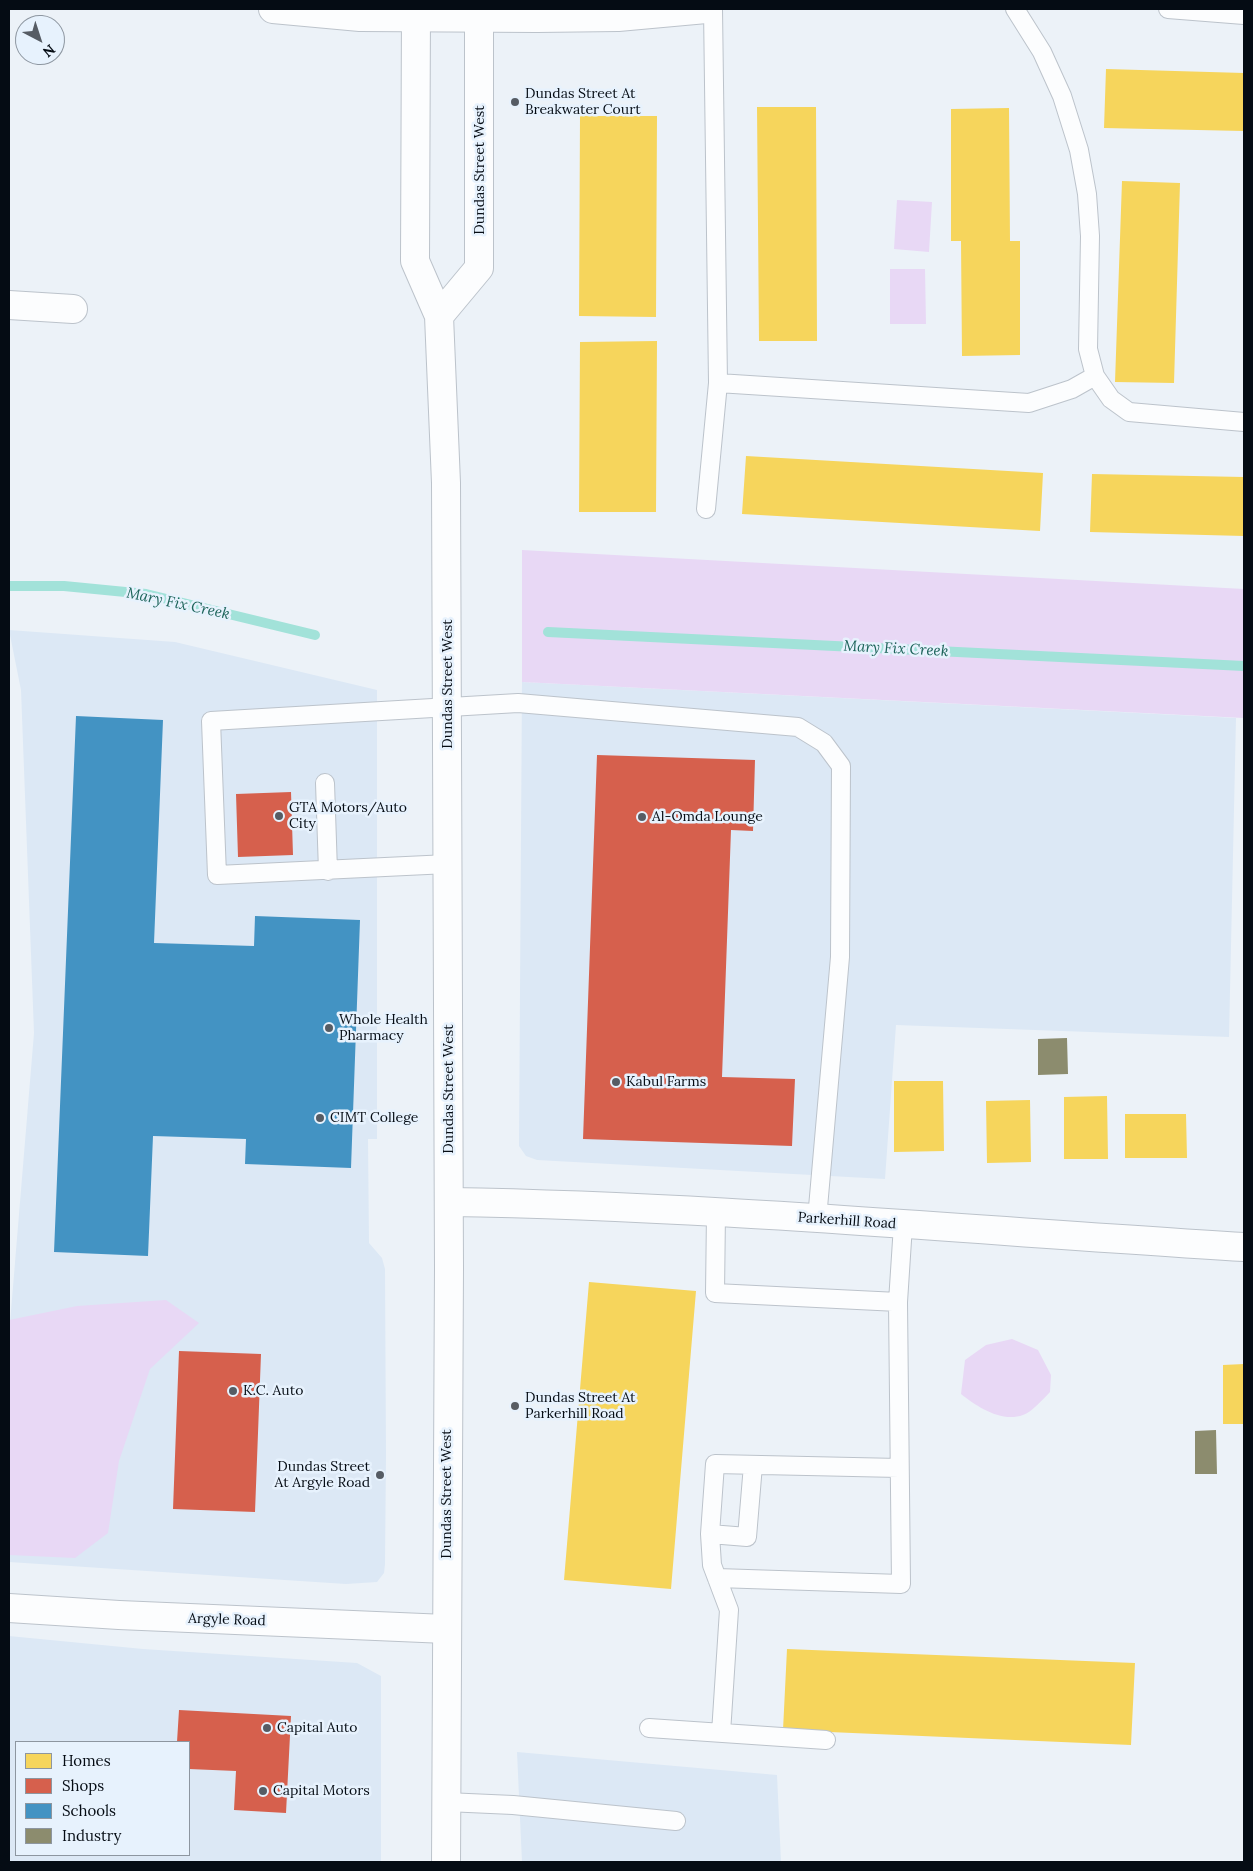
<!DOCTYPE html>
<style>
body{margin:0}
#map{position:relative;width:1253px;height:1871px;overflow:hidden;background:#ecf2f8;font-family:Lora,serif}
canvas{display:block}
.frame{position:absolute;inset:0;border:10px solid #050c14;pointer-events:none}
.legend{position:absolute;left:15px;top:1741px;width:175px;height:115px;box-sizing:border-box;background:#e7f2fd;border:1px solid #8d96a0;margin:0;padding:6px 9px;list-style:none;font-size:15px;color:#050c14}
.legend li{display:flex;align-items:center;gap:10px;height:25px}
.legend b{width:25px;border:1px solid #8d96a0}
.north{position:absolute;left:15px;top:15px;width:50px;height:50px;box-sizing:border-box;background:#e7f2fd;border:1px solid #8d96a0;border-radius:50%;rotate:140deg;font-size:14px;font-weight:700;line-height:20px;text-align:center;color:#050c14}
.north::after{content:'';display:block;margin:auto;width:18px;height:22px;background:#565c64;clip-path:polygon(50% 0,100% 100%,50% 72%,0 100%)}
</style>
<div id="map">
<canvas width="1253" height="1871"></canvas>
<div class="frame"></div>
<ul class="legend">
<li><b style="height:14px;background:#f6d55c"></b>Homes</li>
<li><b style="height:14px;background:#d6604d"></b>Shops</li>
<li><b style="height:14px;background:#4393c3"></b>Schools</li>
<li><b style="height:14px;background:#8c8c6e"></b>Industry</li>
</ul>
<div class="north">N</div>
</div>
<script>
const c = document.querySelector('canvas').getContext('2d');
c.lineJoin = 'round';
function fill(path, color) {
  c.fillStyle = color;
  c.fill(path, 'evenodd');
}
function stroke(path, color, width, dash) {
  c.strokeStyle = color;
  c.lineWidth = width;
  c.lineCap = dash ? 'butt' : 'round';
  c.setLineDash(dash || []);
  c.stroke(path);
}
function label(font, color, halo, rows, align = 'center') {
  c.font = font + ' Lora,serif';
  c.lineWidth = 5;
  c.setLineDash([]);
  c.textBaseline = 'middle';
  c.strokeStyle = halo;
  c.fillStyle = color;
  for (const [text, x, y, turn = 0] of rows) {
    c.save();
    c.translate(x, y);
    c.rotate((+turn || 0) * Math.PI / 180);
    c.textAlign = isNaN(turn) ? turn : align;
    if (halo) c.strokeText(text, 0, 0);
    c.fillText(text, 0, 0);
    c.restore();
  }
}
fill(new Path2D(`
 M9,630l166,12 202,48v449h-9l1,104 13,15 3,11 1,187 -1,108 -1,9 -7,9 -31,2 -337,-22v-227l25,-302 -13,-343z
 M522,682l714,36 -7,319 -333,-12 -11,154 -348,-19 -11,-4 -7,-10z
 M9,1636l134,13 214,14 24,13v186h-372zM16,1742h173v113h-173z
 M517,1752l260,23 4,87h-259z`), '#dce8f5');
fill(new Path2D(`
 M897,200l35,2 -3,50 -35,-3z
 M890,269h35l1,55h-36z
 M522,550l722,39v129l-722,-36z
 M166,1300l33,23 -49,46 -31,92 -11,72 -33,25 -66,-3v-235l68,-14z
 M1012,1339l26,11 13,25 -1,17c-7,7 -18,20 -27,23 -22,8 -47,-9 -62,-21l4,-34 21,-15z`), '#e8d8f5');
fill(new Path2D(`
 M1106,69l138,4v58l-140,-3z
 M757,107h59l1,234h-58z
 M1009,108l1,133h10v114l-58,1 -1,-115h-10v-132z
 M580,116h77l-1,201 -77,-1z
 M1122,181l58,2 -6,200 -59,-1z
 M657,341l-1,171h-77l1,-170z
 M746,456l297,17 -3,58 -298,-17z
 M1092,474l152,3v59l-154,-4z
 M894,1081h49l1,70 -50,1z
 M1107,1096l1,63h-44v-62z
 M1030,1100l1,62 -44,1 -1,-62z
 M1125,1114h61l1,44h-62z
 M589,1282l107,9 -25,298 -107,-9z
 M1244,1364v60h-21v-59z
 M787,1649l348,14 -4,82 -348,-15z`), '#f6d55c');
fill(new Path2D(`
 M597,755l158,5 -2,71 -22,-1 -9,247 73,2 -3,67 -209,-7z
 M291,792l2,63 -55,2 -2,-63z
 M179,1351l82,3 -6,158 -82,-3z
 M179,1710l112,6 -5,97 -52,-3 2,-39 -47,-2v-27h-12z`), '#d6604d');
fill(new Path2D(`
 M76,716l87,4 -9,223 100,3 1,-30 105,4 -9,248 -106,-4 1,-25 -93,-3 -5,120 -94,-4z`), '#4393c3');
fill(new Path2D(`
 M1067,1038l1,36 -30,1v-36z
 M1216,1430l1,44h-22v-43z`), '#8c8c6e');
stroke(new Path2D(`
 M9,586h55l82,8 169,41
 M548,632l696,34`), '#a2e2d9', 10);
const service = new Path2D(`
 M1015,9l27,43 20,44 17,54 8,44 3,42 -2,113 7,27 16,23 18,13 115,10
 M1168,9l76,6
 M718,383l311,20 43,-14 23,-13
 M706,509l12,-126 -5,-374
 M325,783l3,88
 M448,864l-231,11 -6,-154 307,-18 280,24 26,16 17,23 -1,191 -23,262
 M716,1213l-1,80 183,9
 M710,1534l37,3 6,-72
 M717,1578l184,6 -3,-282 5,-77
 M649,1728l177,12
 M721,1733l8,-123 -17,-45 -2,-31 5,-70 184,4
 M446,1802l67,3 163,16`);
const minor = new Path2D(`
 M273,9l87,8 177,1 81,-1 88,-8
 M9,305l64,4
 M449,1202c265,4 530,29 795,45
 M9,1608l110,7 327,14`);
const primary = new Path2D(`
 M416,9l-1,252 24,55 7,167 3,785 -3,594
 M439,316l40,-48v-259`);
stroke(service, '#bcc3cb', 20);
stroke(minor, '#bcc3cb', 30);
stroke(primary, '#bcc3cb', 30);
stroke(service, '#fcfdfe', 18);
stroke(minor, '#fcfdfe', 28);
stroke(primary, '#fcfdfe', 28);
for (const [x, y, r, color] of [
 [515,102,5,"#565c64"],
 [279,816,5,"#565c64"],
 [642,817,5,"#565c64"],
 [329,1028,5,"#565c64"],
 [616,1082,5,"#565c64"],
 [320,1118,5,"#565c64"],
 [233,1391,5,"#565c64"],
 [515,1406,5,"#565c64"],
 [380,1475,5,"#565c64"],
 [267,1728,5,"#565c64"],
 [263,1791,5,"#565c64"]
]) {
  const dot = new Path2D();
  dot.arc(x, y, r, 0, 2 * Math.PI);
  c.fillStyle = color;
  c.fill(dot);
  stroke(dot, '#e7f2fd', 2);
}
label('14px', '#050c14', '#e7f2fd', [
 ["Dundas Street At",525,94],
 ["Breakwater Court",525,110],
 ["GTA Motors/Auto",289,808],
 ["City",289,824],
 ["Al-Omda Lounge",652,817],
 ["Whole Health",339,1020],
 ["Pharmacy",339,1036],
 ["Kabul Farms",626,1082],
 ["CIMT College",330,1118],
 ["K.C. Auto",243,1391],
 ["Dundas Street At",525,1398],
 ["Parkerhill Road",525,1414],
 ["Dundas Street",370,1467,"right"],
 ["At Argyle Road",370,1483,"right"],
 ["Capital Auto",277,1728],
 ["Capital Motors",273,1791]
], 'left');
label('14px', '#050c14', '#e7f2fd', [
 ["Dundas Street West",480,170,-90],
 ["Dundas Street West",448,684,-90],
 ["Dundas Street West",449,1089,-90],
 ["Parkerhill Road",847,1221,4],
 ["Dundas Street West",447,1494,-90],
 ["Argyle Road",227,1620,2]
]);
label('italic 15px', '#1d645a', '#e7f2fd', [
 ["Mary Fix Creek",178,604,12],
 ["Mary Fix Creek",896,649,3]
]);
</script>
